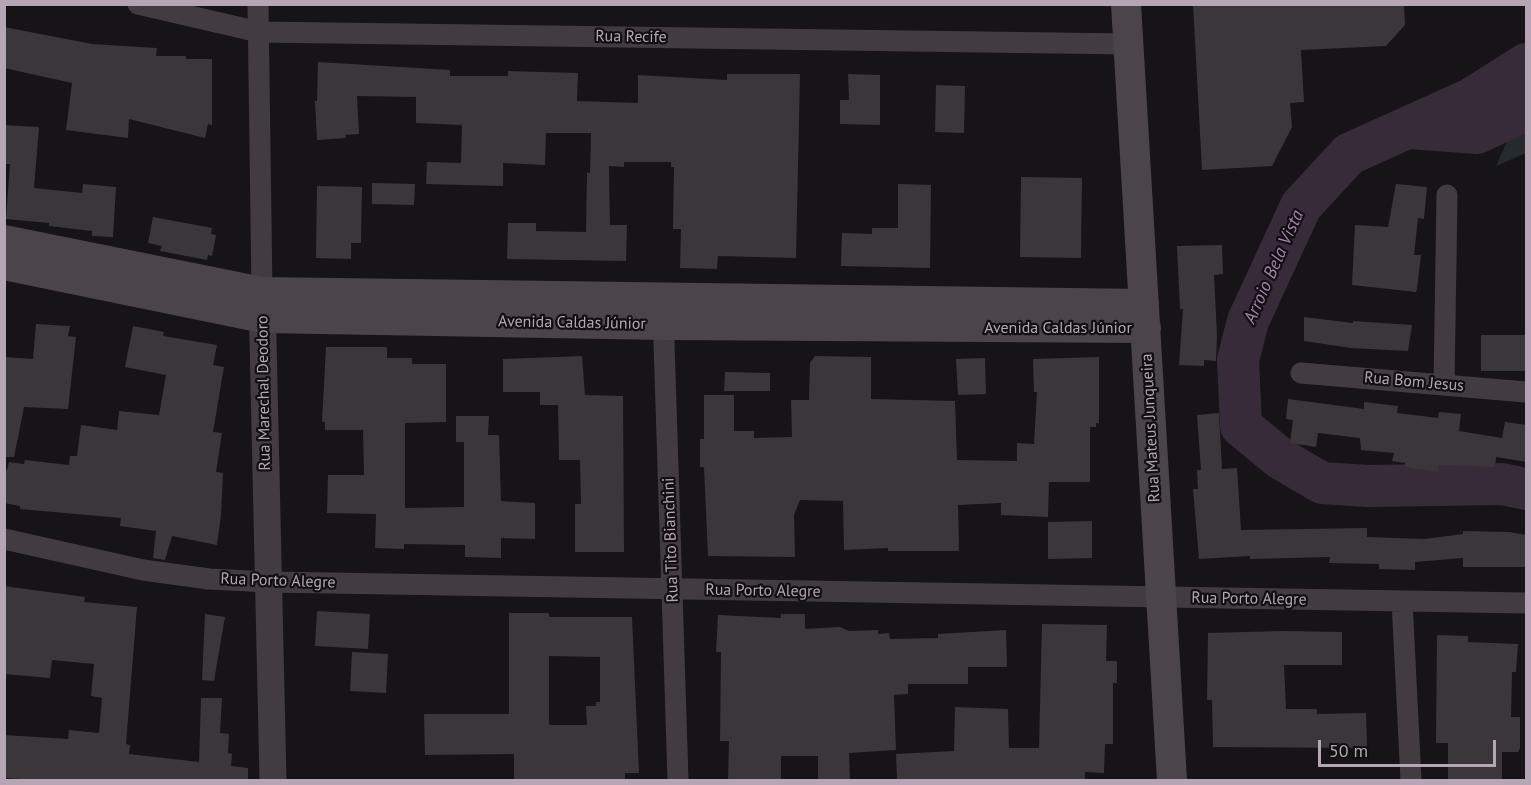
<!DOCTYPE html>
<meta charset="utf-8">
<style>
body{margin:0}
#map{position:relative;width:1531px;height:785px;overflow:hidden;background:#161416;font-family:"PT Sans",sans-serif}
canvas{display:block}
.frame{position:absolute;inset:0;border:6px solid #b6a6b5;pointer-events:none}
.scale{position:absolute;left:1318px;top:740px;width:178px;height:27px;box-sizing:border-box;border:3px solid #b6a6b5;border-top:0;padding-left:8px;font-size:18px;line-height:21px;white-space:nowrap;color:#b6a6b5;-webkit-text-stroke:4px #110f11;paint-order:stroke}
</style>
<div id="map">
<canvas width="1531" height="785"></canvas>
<div class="frame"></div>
<div class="scale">50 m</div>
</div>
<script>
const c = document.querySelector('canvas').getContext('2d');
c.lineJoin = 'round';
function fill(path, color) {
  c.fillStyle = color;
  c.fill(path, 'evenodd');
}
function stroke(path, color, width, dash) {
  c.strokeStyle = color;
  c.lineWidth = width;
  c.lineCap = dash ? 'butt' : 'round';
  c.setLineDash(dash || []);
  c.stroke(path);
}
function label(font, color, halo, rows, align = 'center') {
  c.font = font + ' "PT Sans",sans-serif';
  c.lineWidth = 4.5;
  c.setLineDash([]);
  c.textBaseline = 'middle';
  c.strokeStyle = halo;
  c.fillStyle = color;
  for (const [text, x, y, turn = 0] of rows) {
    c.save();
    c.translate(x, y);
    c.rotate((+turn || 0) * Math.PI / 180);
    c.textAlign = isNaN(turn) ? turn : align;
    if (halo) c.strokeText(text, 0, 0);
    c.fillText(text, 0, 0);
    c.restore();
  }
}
fill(new Path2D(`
 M1526,99v54l-30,13z`), '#252a2e');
stroke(new Path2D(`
 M1526,64l-55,35 -122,55 -48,52 -53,115 -10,39 3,66 40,33 41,24 46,3 134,-2 24,5
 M1410,128l67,5 49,-23`), '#372b3a', 42);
fill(new Path2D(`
 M1193,4h211l1,21 -19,21 -85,4 3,52 -14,1 2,24 -20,39 -70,4z
 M4,27l88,17 65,4 -1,8h30v3h26v66l-4,-1 -3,14 -76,-19 -1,19 -62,-8 6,-47 -68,-15z
 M318,62l132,8v6h58v-5l70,2 -1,28 61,2v-28l89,5v-6h73l-4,184 -78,-2 -1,13 -37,-1 1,-39h-8l1,-62h-3v-5h-47v5l-15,-1 1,59h17l-1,36 -119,-2 1,-36h28v8l50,1 1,-59h3l1,-40h-45l-1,32 -42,-2v23l-77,-2 1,-22 34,1 1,-38 -46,-2v-26l-59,-1 2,38 -14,1 1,3 -29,2 -2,-39h2z
 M848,74l32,1v50l-40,-1v-24h9z
 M936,85l29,1 -1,47 -29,-1z
 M4,125l35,2 -5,61 48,5 1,-9 33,3 -3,50 -21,-1v-5l-43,-5v-3l-43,-4 4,-55h-6z
 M1021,177l61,1 -1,80 -61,-1z
 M372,183l43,1 -1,21 -42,-1z
 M898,184l33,1 -1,83 -89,-2 1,-33 30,1v-6h26z
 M1396,184l31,3 -3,32 -6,-1 -4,37h7l-4,34 -1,3 -64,-7 3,-60 33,2z
 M317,186l45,1 -1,56h-10v16l-35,-1z
 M153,217l59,11 -1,6 5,1 -4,21 -4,-1 -1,5 -47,-9 2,-5 -14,-3z
 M1222,245l1,29 -9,1 3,60 -1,26 -12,-1v6l-25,-1 4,-56h-3l-3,-63z
 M1304,317l49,6v-2l59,4 -4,26 -57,-3 -47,-7z
 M36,324l34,2 -2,10 8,1 -8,72 -44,-2 -10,50h-10v-100l29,2z
 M133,326l31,6 -1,4 54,9 -4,20 11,2 -11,65 9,1 -6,39 7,1 -2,42 -4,30 -45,-9 -7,24 -12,-2 3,-27 -36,-5 1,-8 -101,-9v-3l-16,-3v-34l3,1 2,-8 15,2 1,-4 44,5 1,-9h7l4,-31 36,5 2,-19 40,4 7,-40 -41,-8z
 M1481,335h46v36h-46z
 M326,347h61v11h25v6h34v58l-41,1v85l59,-1v-65h-8v-26h33l-1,19h11l2,66 34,2v36l-34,-1v20l-36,-1v-12l-61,-1v5l-29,-1 1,-34 -49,-1 1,-38h36l-1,-45h-38v-8h-3z
 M582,356l3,39 38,1 1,156h-49v-48h6l-1,-44h-21l-1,-55h-18v-13h-37v-33z
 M815,356l56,1v42l84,2 2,59 60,1v-18l17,1 3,-52h-3l-1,-33 66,-2v66h-3v4h-6v55h-41l-1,35 -47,-2v-12l-43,2 1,46h-71v-3l-44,2 -1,-49 -43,-1 -6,15 1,42 -87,-1 -4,-89h-4v-28h4v-44h30v36h20v7l38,-1 -1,-37h18l1,-37z
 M985,358l1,36 -28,1 -2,-36z
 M725,372l45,1v18h-46z
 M1288,399l76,10v-7l34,4 -1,7 41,5 1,-6 22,2 -2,17 43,7 3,-16 22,3v37l-31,-5 -1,10 -56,-2 -1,7 -33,-5v-4l-13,-2 2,-8 -33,-3 -1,-12 -42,-5 -2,14 -26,-4 3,-23 -7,-1z
 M1219,413l3,56 15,-1 4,62 126,-2v9l58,2 38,-5v-3l46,1 18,3v32h-64v-9l-48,4v8l-36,-1v-5l-50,-1 1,-6 -80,2v-3l-51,3 -6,-70h5l-1,-19h4l-4,-55z
 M1092,521v37l-44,1v-37z
 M4,586l81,11 -1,5 53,5 -11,137 4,1 -1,9 70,8 2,-64h21l-2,35 9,1 -1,19 4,1 -1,12 17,2v12h-209l-35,-2v-43l64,4 1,-9 30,3 3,-35 -11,-2 3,-32 -42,-4 -2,18 -46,-4z
 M317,611l53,3 -2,35 -53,-3z
 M509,613h40v4h83l7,156h-14v6l-111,1v-26l-89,1 -1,-41h85zM549,656l51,1v45h-4v4h-10l1,19h-38z
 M205,614l20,3 -11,64 -12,-1z
 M781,614h24v15l35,-2 9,4 29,-1v4l11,-1 1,6 48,-1v-4l68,-4 1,37h-39v17h-60v10l-14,1 2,55 -47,3 1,27h-32v-24h-37v24h-53l1,-39h-9l1,-89h-5l2,-37 63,3z
 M1042,624l65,1 -1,36h11v22h-4v61h-8l-1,29 -19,-1v8h-188l-1,-26 58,-3 1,-44 53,2 1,39h30z
 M1283,631l59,1v33h-58l2,44h31v5l49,-1 1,35 -154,-1 -1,-47h-5l1,-67z
 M1437,635l31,1v6l50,2 -2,28h-4l-1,45h9v31l-2,4h-16v28h-54v-37h-12z
 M352,652l36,2 -2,39 -36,-2z`), '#3b363a');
stroke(new Path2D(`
 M138,4l121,28 869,12
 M258,4l4,288
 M663,311l15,469
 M1301,373l225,19
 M1444,384l3,-189
 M4,539l139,31 66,9 60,3 1257,21
 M1402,601l9,179`), '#423c41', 21);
stroke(new Path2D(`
 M262,296l11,484`), '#423c41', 27);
stroke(new Path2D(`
 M1126,4l46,776
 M4,240l258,52 882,12
 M4,265l259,53 401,7 482,3`), '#4b444a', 30);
label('16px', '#b6a6b5', '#110f11', [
 ["Rua Recife",631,37,1],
 ["Avenida Caldas Júnior",572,323,1],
 ["Avenida Caldas Júnior",1058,328],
 ["Rua Bom Jesus",1414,382,5],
 ["Rua Marechal Deodoro",264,393,-91],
 ["Rua Mateus Junqueira",1151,428,-93],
 ["Rua Tito Bianchini",671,540,-92],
 ["Rua Porto Alegre",278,581,2],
 ["Rua Porto Alegre",763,591,1],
 ["Rua Porto Alegre",1249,599,1]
]);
label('italic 18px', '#a97eb1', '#110f11', [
 ["Arroio Bela Vista",1274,267,-66]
]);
</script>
